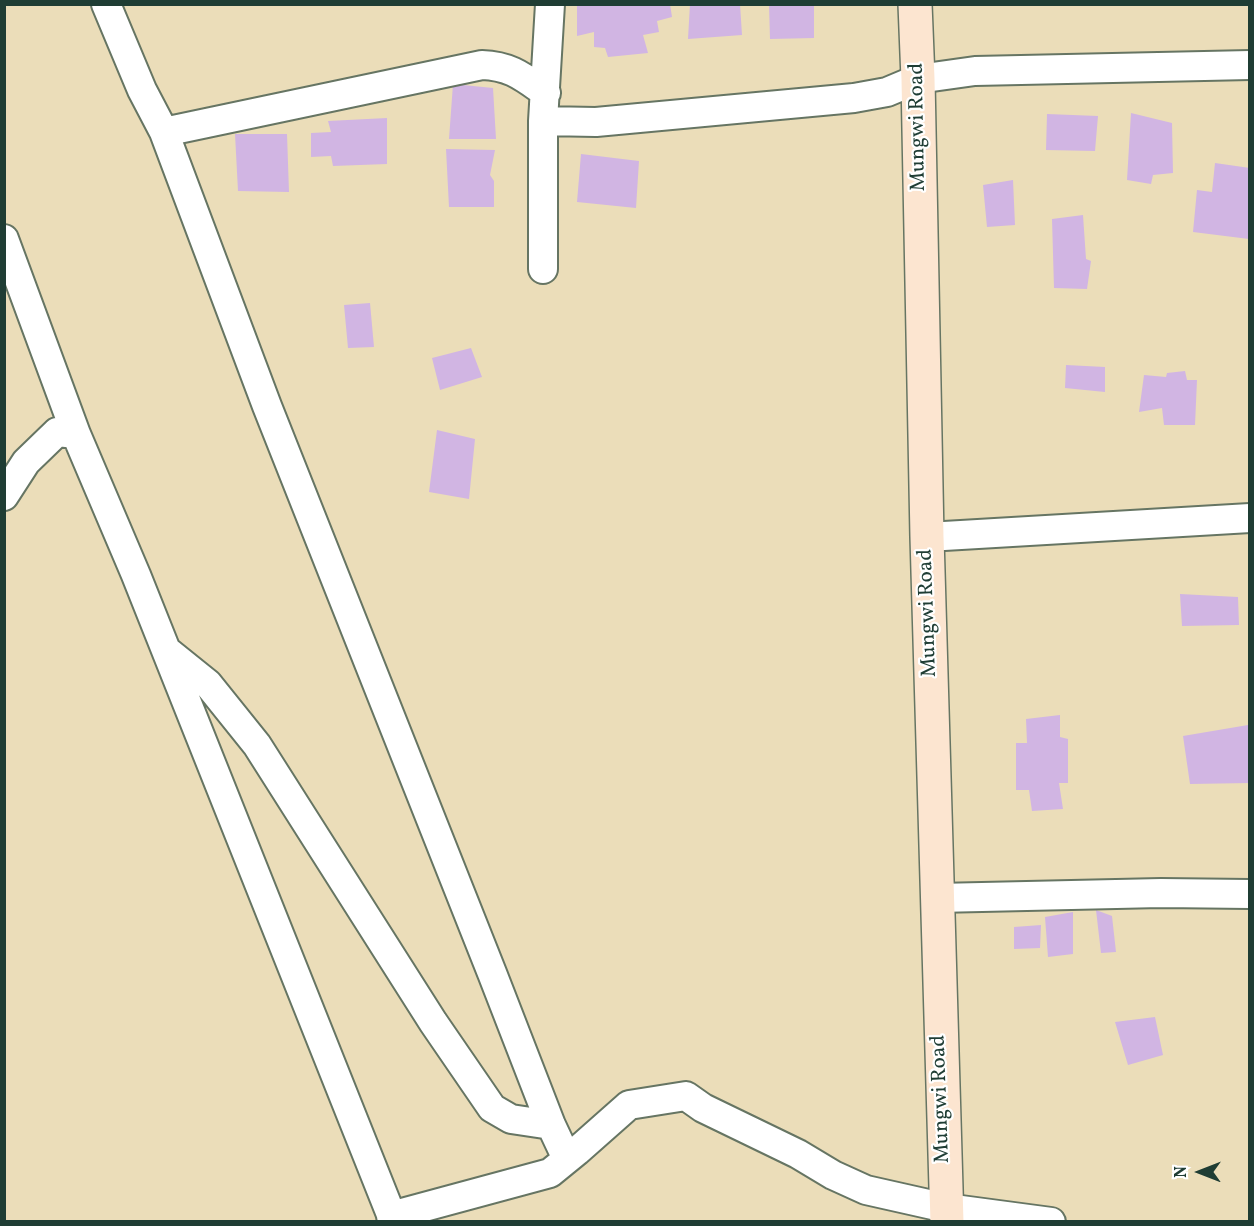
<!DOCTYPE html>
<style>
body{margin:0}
#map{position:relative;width:1254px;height:1226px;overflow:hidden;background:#ebddb9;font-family:Vollkorn,serif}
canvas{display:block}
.frame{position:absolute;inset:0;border:6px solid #1f3d34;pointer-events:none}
.north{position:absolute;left:1170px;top:1142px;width:60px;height:60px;-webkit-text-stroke:4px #fff;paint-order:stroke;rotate:270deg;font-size:16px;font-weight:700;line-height:24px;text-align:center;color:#1f3d34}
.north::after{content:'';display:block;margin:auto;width:21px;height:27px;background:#1f3d34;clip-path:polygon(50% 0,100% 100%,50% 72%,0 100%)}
</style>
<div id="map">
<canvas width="1254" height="1226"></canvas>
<div class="frame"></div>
<div class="north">N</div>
</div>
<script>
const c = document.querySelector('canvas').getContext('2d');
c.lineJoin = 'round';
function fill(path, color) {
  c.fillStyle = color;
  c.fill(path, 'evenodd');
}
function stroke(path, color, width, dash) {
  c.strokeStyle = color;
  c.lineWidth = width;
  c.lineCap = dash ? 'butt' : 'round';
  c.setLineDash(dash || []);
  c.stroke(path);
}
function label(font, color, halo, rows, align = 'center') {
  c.font = font + ' Vollkorn,serif';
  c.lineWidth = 4.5;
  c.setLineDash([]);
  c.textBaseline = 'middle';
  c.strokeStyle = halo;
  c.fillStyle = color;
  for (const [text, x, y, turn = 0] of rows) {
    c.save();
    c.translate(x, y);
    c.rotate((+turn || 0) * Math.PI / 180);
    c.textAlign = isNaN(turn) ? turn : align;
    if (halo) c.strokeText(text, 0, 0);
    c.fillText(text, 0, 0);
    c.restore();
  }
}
fill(new Path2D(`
 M577,4h93l2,13 -15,4 2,11 -16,3 5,18 -40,4 -3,-9 -11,-1v-15l-17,4z
 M690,4h50l2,31 -54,4z
 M769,4h45v34l-44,1z
 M453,84l40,4 3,51h-47z
 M1131,113l41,10 1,50 -20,2 -2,9 -24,-4z
 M1047,114l51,2 -3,35 -49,-1z
 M387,118v46l-54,2 -2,-10 -20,1v-24l20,-1 -3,-11z
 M235,134h52l2,58 -51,-1z
 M446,149l49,1 -5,25 4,6v26h-45z
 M581,154l58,7 -3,47 -59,-6z
 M1215,163l35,5 -1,71 -56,-7 4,-42 15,2z
 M1013,180l2,45 -28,2 -4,-42z
 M1083,215l3,44 5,2 -4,28 -33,-1 -2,-69z
 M370,303l4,44 -26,1 -4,-43z
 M471,348l11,29 -42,13 -8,-32z
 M1066,365l39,2v25l-40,-4z
 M1185,371l2,9h10l-2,45h-31l-2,-17 -23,4 5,-37 22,2 1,-4z
 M437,430l38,9 -6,60 -40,-7z
 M1180,594l58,3 1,28 -57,1z
 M1060,715v22l8,2v44h-9l4,26 -31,2 -3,-21h-13v-47h11l-1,-24z
 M1248,725l2,58 -60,1 -7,-48z
 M1096,910l16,6 4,36 -15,1z
 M1073,912v42l-25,3 -3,-40z
 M1041,925l-1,23 -26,1v-22z
 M1155,1017l8,38 -35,10 -13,-43z`), '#d1b5e3');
const minor = new Path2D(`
 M106,4l36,86 22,42 103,274 225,567 59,152 16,34
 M543,121l53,1 258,-24 33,-6 31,-13 57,-8 275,-6
 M164,132l318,-67c29,1 41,12 64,28
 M4,239l72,195
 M543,269v-148l7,-117
 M4,496l22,-34 31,-30 19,2 60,141 258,647
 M927,537l323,-19
 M167,651l41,33 49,61 176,277 59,86 19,11 40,6
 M937,898l224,-5 89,1
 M391,1216l159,-43 27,-22 52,-46 57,-9 17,12 95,46 35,21 33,15 80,18 105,14`);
const secondary = new Path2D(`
 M915,4l3,75 9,458 20,685`);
stroke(minor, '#667563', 32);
stroke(secondary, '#667563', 36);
stroke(minor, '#fff', 28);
stroke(secondary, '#fce5d0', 33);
label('21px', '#1f3d34', '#fff', [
 ["Mungwi Road",919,127,-91],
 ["Mungwi Road",929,613,-92],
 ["Mungwi Road",942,1099,-92]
]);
</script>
